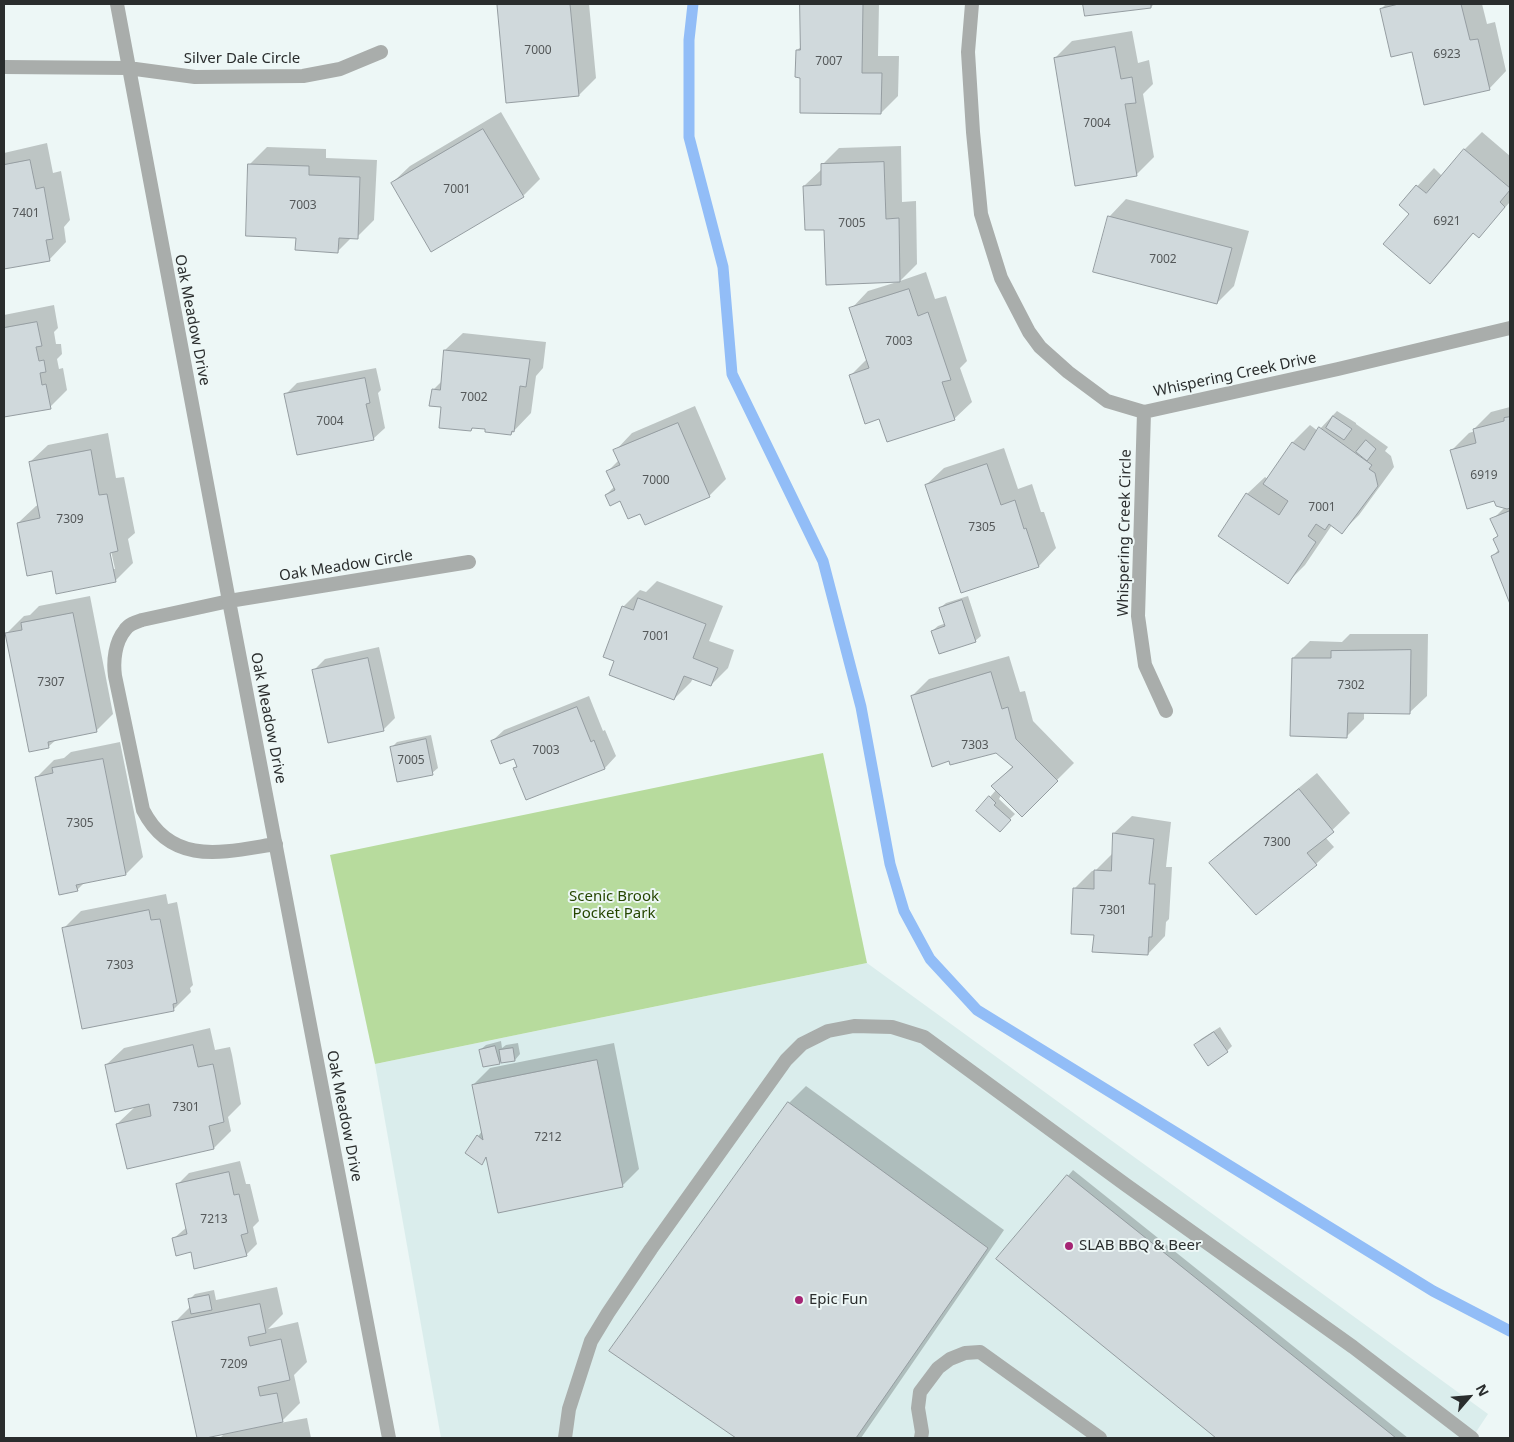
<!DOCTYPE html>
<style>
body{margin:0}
#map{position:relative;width:1514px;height:1442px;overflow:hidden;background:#edf7f6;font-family:"Noto Sans",sans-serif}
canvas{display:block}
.frame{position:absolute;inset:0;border:5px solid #2a2d2d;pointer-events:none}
.north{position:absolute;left:1444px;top:1372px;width:50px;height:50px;-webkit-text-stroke:4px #edf7f6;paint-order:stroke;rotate:63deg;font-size:14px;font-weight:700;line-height:20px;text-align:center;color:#2a2d2d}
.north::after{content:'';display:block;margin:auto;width:18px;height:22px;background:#2a2d2d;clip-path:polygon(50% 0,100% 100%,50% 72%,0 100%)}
</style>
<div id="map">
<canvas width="1514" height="1442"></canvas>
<div class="frame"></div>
<div class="north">N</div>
</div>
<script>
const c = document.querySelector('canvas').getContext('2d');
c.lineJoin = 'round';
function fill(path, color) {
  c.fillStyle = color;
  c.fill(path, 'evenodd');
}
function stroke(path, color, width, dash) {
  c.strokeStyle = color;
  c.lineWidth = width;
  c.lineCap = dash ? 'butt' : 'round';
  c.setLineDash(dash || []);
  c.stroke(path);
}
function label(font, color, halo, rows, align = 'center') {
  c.font = font + ' "Noto Sans",sans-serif';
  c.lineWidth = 4;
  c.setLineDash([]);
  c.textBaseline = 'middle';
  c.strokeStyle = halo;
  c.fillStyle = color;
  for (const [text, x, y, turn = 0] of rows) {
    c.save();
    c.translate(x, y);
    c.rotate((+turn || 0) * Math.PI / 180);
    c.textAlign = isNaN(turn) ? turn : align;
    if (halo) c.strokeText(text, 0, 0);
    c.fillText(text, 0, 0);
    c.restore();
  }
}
fill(new Path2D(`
 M867,963l621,451 -16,24h-1031l-66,-374z`), '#daedec');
fill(new Path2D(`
 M823,753l44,210 -492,101 -45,-209z`), '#b7db9d');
fill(new Path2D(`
 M500,4h89l7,74 -17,17 -81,-89z
 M802,4h77l-1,52h21l-1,40 -17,17 -79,-36 -5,-27 4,-3z
 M1085,4h69l-3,3 -65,7z
 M1386,4h96l5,20 8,-2 11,49 -17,18 -108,-80z
 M1132,31l6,32 11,-3 4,24 -10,10 11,63 -18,18 -81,-117 17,-17z
 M501,112l39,67 -17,17 -131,-13 18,-17z
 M1482,132l28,24v46l-31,34 -5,-4 -27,33 -17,17 -19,-68 -11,-9 34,-37 8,8 23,-27z
 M47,143l6,30 8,-2 9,49 -6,7 2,15 -17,18 -45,8v-115z
 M901,146l1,56 14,-1 1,63 -17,17 26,-9 9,27 11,-3 21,65 -7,7 12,34 -18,17 -74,-2 -29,-42 16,-16 -16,-50 17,-18 29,-9 -72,-54 -21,-42 18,-17v-4l17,-17z
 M267,147l59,2v9l51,2 -3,60 -17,17h-5l-14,14 -41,-15 -47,-72z
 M1126,199l123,32 -15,55 -17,17 -108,-86z
 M54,305l4,23 -4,4 2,12h5l1,10 -5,5 2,10 4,-1 4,22 -17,17 -46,9v-101z
 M463,333l83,9 -3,26 -7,8 -5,37 -20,21 -24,-6 -13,-1 -3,3 -29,-24 -9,-16 9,-9 3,-31z
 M376,368l5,22 -3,3 7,35 -12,11 -87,-45 11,-11z
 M695,406l31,73 -17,17 -69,16 -19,-13 -15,-4 8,-8 -6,-16 11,-11 -4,-9 17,-18z
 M1510,407v193l-17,-44 6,-7 -4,-10 3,-4 -6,-15 13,-13 -10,-7 -43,-50 17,-17 6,-2 -1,-2 17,-17z
 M1337,411l19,12v1l32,23 -3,4 6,5 3,11 -35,48 -17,17 -10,-7 -27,40 -17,17 -69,-46 28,-42 18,-17 3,2 25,-37 17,-17 8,6z
 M108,433l8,45 8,-1 11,56 -7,6 5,24 -17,17 -59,12 -4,-23 -35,-46 18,-17 3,-1 -9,-43 18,-17zM110,546l5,23h-3l-4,-22z
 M1004,448l14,41 14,-5 9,28h3l12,36 -17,18 -77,26 -36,-107 18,-17z
 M657,581l66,25 -14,35 25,9 -6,18 -17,17 -18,-7 -2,4 -17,17 -58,-39 7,-53 17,-17 6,2z
 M90,596l23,118 -17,17 -39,8 -9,8 -42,-113 18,-18 6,-1 9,-9z
 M968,596l13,40 -6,5 -43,-10 6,-5 8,-3 -6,-15 6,-5z
 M1350,634h78l-1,62 -18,17 -45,-1v7l-17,17 -54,-78 17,-17 32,1z
 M379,647l16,71 -12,12 -70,-59 12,-12z
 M1009,656l11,36 5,-1 8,30 41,42 -52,52 -21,-20 -2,4 16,15 -16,16 -9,-33 6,-7 -4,-4 21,-20 -17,-15 -84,-55 17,-17z
 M589,696l14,35 2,-1 11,26 -11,12 -78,31 -13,-31 4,-3 -3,-7 -23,-17 12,-11z
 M431,735l7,33 -6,5 -41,-25 6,-6z
 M120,742l23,115 -17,17 -40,7 -9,9 -41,-112 18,-18 10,-2 7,-6z
 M1317,773l33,40 -25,24 9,10 -18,17 -60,49 -45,-50 17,-17z
 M1132,816l39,6 -5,45h6l-3,52 -3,3 -1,14 -17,18 -53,-20 -20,-46 17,-17h3l18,-18 1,-20z
 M166,894l2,10 9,-2 16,83 -3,3 1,4 -17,17 -110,-81 17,-17z
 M1220,1027l12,19 -5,5 -31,-6 5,-6z
 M210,1028l5,22 15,-3 2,8 9,49 -13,13 3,14 -17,17 -97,-24 19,-18 -30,-41 18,-17z
 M501,1041l1,7 4,-3 12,-2 2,11 -5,6h-13l-3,3 -19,-13 6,-5z
 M614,1043l25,126 -17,17 -135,-29 -5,6 -15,-11 15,-21 -9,-46 17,-17z
 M806,1086l198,144 -143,208h-123l-128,-87 179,-248z
 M240,1161l6,23h4l9,37 -6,6 4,17 -11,11 -54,-5 -19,-11 14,-12 -10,-42 12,-12z
 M1073,1170l335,268h-190l-220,-179z
 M277,1287l6,27 -15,15 30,-7 9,40 -13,13 6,28 -20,20 27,-5 4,20h-91l5,-5 -26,5 -25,-115 17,-17 -1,-7 5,-5 19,-4 2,10z`), '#0003');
stroke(new Path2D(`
 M693,4l-4,36v97l34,130 9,107 91,187 38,146 29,157 14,47 26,48 47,51 456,281 77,40`), '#92bdf7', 11);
const building = new Path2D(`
 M511,4h59l9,92 -73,7 -9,-98z
 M800,4h63l-1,69h20l-1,41 -81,-1v-35l-5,-1 1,-27h4z
 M1083,4h68v4l-66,8z
 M1399,4h62l9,36 8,-1 12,51 -66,15 -12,-53 -21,5 -11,-48z
 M1115,47l6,32 11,-2 4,26 -11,1 12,72 -62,10 -21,-128z
 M483,129l41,68 -93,55 -40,-69z
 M1464,149l46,39v2l-10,12 5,5 -26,31 -6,-5 -43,51 -47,-40 26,-30 -10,-9 17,-20 10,8z
 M30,160l6,29 8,-2 9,52 -7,1 4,21 -46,8v-104z
 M884,162l2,57 13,-1 1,64 -74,3 -2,-55h-19l-2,-44 18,-1v-21z
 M248,164l61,2v9l51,2 -2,62 -19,-1 -1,15 -43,-3 1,-12 -50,-2z
 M1108,216l124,32 -15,56 -124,-32z
 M909,289l9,27 10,-4 23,68 -9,2 13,38 -68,22 -8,-23 -14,5 -16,-49 20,-7 -20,-60z
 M37,322l5,24 -6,1 3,14 5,-1 2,12 -6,1 2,12 4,-1 5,25 -47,8v-89z
 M444,350l86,9 -4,28 -6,-1 -6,46 -2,-1 -1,4 -26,-3v-3l-13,-1 -1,3 -32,-3 2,-21 -12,-1 3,-17 8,1z
 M365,378l5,25 -4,1 8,36 -77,15 -13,-61z
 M1333,416l19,13 -8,11 -18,-12z
 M1510,417v91l-3,1 -11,-3 -2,-5 -27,8 -17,-59 26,-7 -3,-14 31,-8v-3z
 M678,423l32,74 -65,28 -5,-11 -12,5 -8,-18 -10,5 -5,-11 10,-5 -9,-19 14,-6 -7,-15z
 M1319,427l53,38 -3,4 6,4 3,13 -36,48 -13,-10 -4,6 -9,-6 -8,12 8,6 -28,42 -70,-48 28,-43 33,22 9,-14 -25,-17 29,-42 12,8z
 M1366,440l10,9 -9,12 -11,-9z
 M91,450l8,45 8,-1 11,57 -8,2 6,29 -60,12 -4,-23 -25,5 -10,-53 23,-5 -11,-56z
 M987,464l14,41 14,-5 9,29 2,-1 13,39 -78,26 -36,-108z
 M1510,511v93l-19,-48 8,-4 -6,-13 5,-3 -8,-17z
 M638,598l68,26 -13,34 25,10 -7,18 -27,-10 -10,24 -65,-25 5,-14 -11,-4 19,-51 11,4z
 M962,600l14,42 -37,12 -8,-23 14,-5 -6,-18z
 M73,613l24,119 -49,10 1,6 -20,4 -24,-119 17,-3 -1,-7z
 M1411,650l-1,64 -62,-1 -1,25 -57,-2 2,-78h39v-7z
 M368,658l16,73 -56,12 -16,-73z
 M991,672l11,37 6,-2 8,32 42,42 -36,36 -31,-31 22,-19 -17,-14 -46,12 -1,-4 -17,6 -21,-71z
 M577,707l14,35 3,-2 11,29 -79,31 -13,-32 4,-1 -3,-8 -14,5 -9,-23z
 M426,739l7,36 -36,7 -7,-35z
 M103,759l23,116 -50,10 2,6 -19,4 -24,-118 18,-4 -1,-5z
 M1299,789l35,43 -27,21 10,12 -61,50 -47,-52z
 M989,796l7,7 -2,2 17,15 -11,12 -24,-21z
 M1113,833l41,6 -5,45h6l-3,53h-3l-1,18 -56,-3 2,-17 -23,-1 2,-46 21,1v-19l17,1z
 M149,910l2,10 9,-1 17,84 -4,1 1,7 -92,18 -20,-101z
 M1214,1032l14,20 -20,14 -14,-21z
 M193,1045l5,22 15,-3 2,9 9,49 -15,4 5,23 -87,20 -11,-45 35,-8 -2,-12 -34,8 -10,-47z
 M495,1046l5,18 -17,3 -4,-17z
 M513,1048l2,13 -14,2 -2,-13z
 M597,1060l26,127 -125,26 -12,-56 -4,8 -17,-12 12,-18 6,5 -11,-55z
 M788,1102l200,146 -132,190h-120l-127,-87z
 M229,1172l5,23 5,-1 9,39 -7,2 6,21 -53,13 -3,-17 -15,4 -4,-18 15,-4 -11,-50z
 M1067,1175l329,263h-180l-220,-179z
 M209,1295l3,15 -21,4 -3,-15z
 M260,1304l6,29 -18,4 2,9 31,-7 9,41 -32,7 2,9 17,-3 6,29 -77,16h-9l-25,-116z`);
fill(building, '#d0d9dc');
stroke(building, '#959da1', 1);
stroke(new Path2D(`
 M229,601l-87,19c-6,2 -13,4 -17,10 -10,12 -12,31 -10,46l28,134c29,57 81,42 133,34
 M565,1438l4,-29 22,-68 17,-28 43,-64 135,-189 16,-16 26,-13 26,-5 38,1 32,10 202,148 227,162 119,91
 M921,1438l1,-6 -4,-24 2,-16 18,-24 12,-9 15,-6 15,-1 120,86`), '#a9adab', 14);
stroke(new Path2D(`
 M117,4l112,597 160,837
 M972,4l-4,48 5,80 8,82 20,64 28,54 11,15 28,25 39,29 37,11 194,-43 172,-41
 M4,67l124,1 67,9 108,-1 37,-7 41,-17
 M1144,412l-6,204 7,49 21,46
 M229,601l240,-39`), '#a9adab', 14);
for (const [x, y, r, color] of [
 [1069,1246,5,"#a52574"],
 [799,1300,5,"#a52574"]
]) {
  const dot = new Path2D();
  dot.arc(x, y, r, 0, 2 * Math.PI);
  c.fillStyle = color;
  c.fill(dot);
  stroke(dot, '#edf7f6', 2);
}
label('12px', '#545859', null, [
 ["7000",538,51],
 ["6923",1447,55],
 ["7007",829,62],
 ["7004",1097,124],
 ["7001",457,190],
 ["7003",303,206],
 ["7401",26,214],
 ["6921",1447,222],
 ["7005",852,224],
 ["7002",1163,260],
 ["7003",899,342],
 ["7002",474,398],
 ["7004",330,422],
 ["6919",1484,476],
 ["7000",656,481],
 ["7001",1322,508],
 ["7309",70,520],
 ["7305",982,528],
 ["7001",656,637],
 ["7307",51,683],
 ["7302",1351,686],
 ["7303",975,746],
 ["7003",546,751],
 ["7005",411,761],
 ["7305",80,824],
 ["7300",1277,843],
 ["7301",1113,911],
 ["7303",120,966],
 ["7301",186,1108],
 ["7212",548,1138],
 ["7213",214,1220],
 ["7209",234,1365]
]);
label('15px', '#2a2d2d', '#edf7f6', [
 ["Silver Dale Circle",242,59],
 ["Oak Meadow Drive",192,320,79],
 ["Whispering Creek Drive",1235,375,-12],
 ["Whispering Creek Circle",1125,533,-89],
 ["Oak Meadow Circle",346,566,-9],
 ["Oak Meadow Drive",268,718,79],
 ["Oak Meadow Drive",344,1116,79]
]);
label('15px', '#264600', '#edf7f6', [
 ["Scenic Brook",614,897],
 ["Pocket Park",614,914]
]);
label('15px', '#2a2d2d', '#edf7f6', [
 ["SLAB BBQ & Beer",1079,1246],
 ["Epic Fun",809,1300]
], 'left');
</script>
